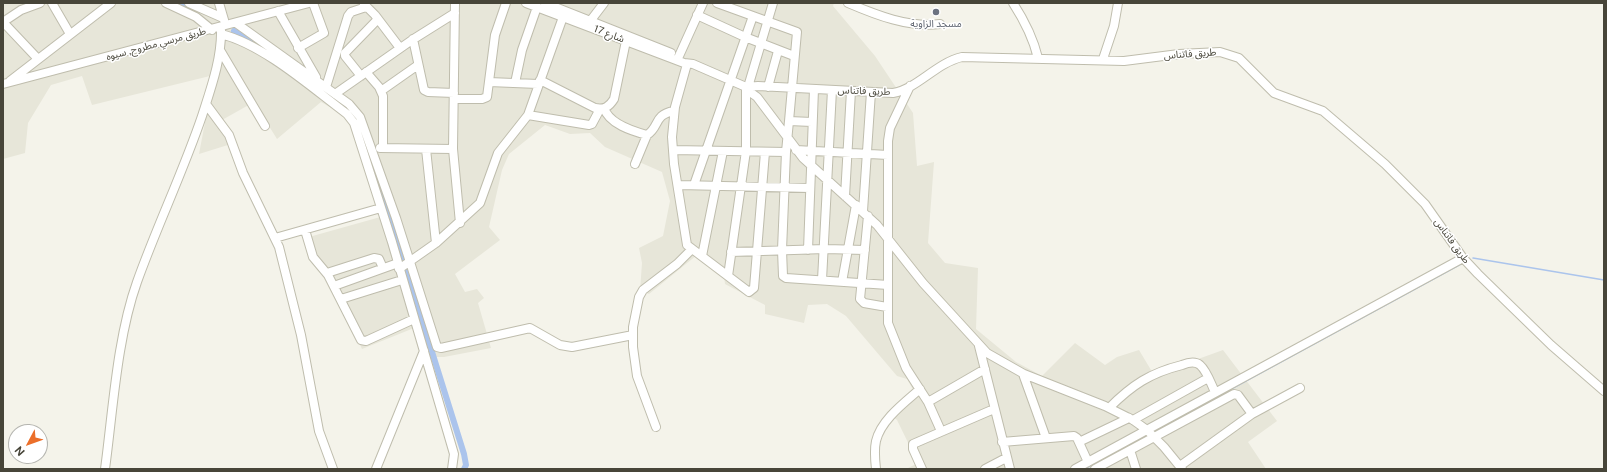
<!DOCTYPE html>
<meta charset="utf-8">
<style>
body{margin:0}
#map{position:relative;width:1607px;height:472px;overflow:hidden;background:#f4f3ea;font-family:"Public Sans",sans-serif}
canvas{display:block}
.frame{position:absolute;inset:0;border:4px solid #474539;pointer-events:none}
.north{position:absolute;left:8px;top:424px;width:40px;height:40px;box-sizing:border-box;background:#fff;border:1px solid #b5b5b0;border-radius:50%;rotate:229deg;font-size:11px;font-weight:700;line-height:16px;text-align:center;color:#474539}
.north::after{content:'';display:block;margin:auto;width:14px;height:18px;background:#eb6f2a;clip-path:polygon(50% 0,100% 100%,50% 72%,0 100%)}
</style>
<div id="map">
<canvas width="1607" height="472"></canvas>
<div class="frame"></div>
<div class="north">N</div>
</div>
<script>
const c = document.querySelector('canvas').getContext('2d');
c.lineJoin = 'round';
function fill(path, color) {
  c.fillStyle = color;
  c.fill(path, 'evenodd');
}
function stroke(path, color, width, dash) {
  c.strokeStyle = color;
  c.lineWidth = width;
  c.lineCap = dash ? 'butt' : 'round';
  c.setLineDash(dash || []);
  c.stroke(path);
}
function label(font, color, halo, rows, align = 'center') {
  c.font = font + ' "Public Sans","Noto Sans Arabic",sans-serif';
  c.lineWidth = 3;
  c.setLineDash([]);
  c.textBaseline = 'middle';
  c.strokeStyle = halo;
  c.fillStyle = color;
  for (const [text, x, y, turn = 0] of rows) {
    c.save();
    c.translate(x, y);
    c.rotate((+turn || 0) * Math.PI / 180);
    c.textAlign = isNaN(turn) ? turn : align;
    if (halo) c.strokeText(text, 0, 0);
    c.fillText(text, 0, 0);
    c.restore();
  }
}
fill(new Path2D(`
 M3,3h831l-1,3 42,50 38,57 4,53 17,-4 -6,81 17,20 33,5 -2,61 40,33 26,14 33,-33 30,22 12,-8 22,-7 15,25 69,-25 54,71 -29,21 18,27h-360l12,-6 -21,-43 -10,-8 29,-17 -9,-16 -10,-3 -51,-60 -19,-12 -19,1 -4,18 -39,-9v-9l-40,-21 -1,-8 -27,-21 -48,39 -9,-3 2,-28 -3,-15 24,-12 7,-35 -8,-29 -57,-25 -15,-14 -20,1 -25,-9 -36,29 -7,16 -13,57 11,13 -45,34 10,18 12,-3 7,9 -6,5 13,45 -47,9h-20l-10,-29 -52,21 -53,-112 75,-21 -28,-94 -35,-20 -44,37 -23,-37 -32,18 9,24 -32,10 15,-79 -122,30 -10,-29 -31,9 -23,38 -3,30 -22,6z`), '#e7e6d9');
stroke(new Path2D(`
 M1473,258l131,22
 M1154,431l307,-167
 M1086,468l60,-32`), '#abc4ec', 1.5);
stroke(new Path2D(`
 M181,3l12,5
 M234,31l19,13
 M379,182l24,77
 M406,269l58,185 2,11 -2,4`), '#abc4ec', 6);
const minor = new Path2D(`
 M52,3l18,31
 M166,3l30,14 16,13
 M189,3l34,15
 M219,3l5,17
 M455,3l-2,146 7,74
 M526,3l158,60 9,1 53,23 12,-1 135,7c24,-4 43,-30 69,-36l162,4 55,-7 41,-2 19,6 35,35 49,18 62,53 40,40 38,54 15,16 73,71 53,46
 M545,3l126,50
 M717,3l80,29 -8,89
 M848,3c28,12 61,25 92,21
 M1013,3c11,17 20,34 25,55
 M364,4l11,11 25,33
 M278,11l38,66
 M697,15l48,22 49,19
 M591,20l13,-17
 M3,22l35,37
 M3,22l18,-12 19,-7
 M236,23l113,81 11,13 36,101 41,129 4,1 89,-20 30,17 12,2 61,-12
 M221,34c43,11 90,53 126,80l7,9 38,119 62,212 -2,15
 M413,39l11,51 4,2 26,1
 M298,48l26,-15 -11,-30
 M220,50l45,76
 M679,56l24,-53
 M1103,59l11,-33 4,-23
 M687,64l-12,43 -3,30 2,27 13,81 62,47 5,-4 11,-136
 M366,72l13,15 4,9v52
 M361,76l-16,-20v-3l33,-34
 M540,80l55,28c9,2 14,-1 19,-9l12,-58
 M10,81l101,-78
 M489,82l49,2
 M515,83l7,-33 15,-43
 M3,84l306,-81
 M910,86l-20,42 -2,13v182l18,45 22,34 13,29
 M326,87l22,-71 3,-4 15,-5
 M748,87l25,-84
 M768,87l10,-36
 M747,90l10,7 46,61 74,67 46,58 64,70 37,21 81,32 28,14 14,10 17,17 18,22
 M381,91l37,-26
 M335,94l77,-54 43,-27
 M454,99h28l5,-2 8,-62 11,-32
 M206,104l23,31 14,38 36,74 22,88 18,96 14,38
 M604,108c5,16 28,23 43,27 13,-8 6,-20 27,-24
 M528,115l61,10 3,-1 8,-15
 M812,122l-23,-1 -3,31 -4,98 1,26 3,2 102,7
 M380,148l73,1
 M426,149l10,94
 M673,150l113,2
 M796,150l92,5
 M635,164l12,-29
 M679,185l131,3
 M694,185l59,-169
 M845,196l6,-105
 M863,211l8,-119
 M868,216l-8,83 4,4 23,4
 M305,230l8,27 15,18 33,65 5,1 48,-22
 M275,238l106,-30
 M808,250l6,-161
 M731,252l94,-3 40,1
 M702,256l21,-105
 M399,269l37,-26 44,-40 18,-50 30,-38 35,-98
 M327,273l47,-15 5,1 4,9
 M728,276l18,-125v-64
 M822,280l10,-190
 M842,282l14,-77
 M334,286l64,-23
 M341,299l61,-19
 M979,346l31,123
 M1023,374l23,64
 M928,402l57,-33
 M1109,408c23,-23 41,-35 73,-43 5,-2 13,-4 18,0 7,6 11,19 15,27
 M1133,420l75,-42
 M656,427l-19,-51 -4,-29v-20l6,-30 4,-7 34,-26 15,-15
 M1002,442l72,-6 3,2 11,24
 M1079,442l50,-24
 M1130,450l6,19
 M1180,466l72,-52 48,-26
 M105,469c8,-59 12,-131 32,-187 20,-56 46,-110 65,-166 9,-28 20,-58 19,-88
 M376,469l48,-118
 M876,469c-1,-9 -2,-19 0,-28 5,-21 28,-38 44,-52
 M922,469l-9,-20v-5l81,-35
 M985,469l21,-11
 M1075,469l388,-211
 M1095,469l139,-75 4,1 14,19`);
stroke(minor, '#bfbdad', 10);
stroke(minor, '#fff', 8);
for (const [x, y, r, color] of [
 [936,12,4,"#6b7280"]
]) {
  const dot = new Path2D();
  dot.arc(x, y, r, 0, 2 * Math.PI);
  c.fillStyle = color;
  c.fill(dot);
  stroke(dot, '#fff', 1.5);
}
label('10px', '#5b616d', '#fff', [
 ["مسجد الزاوية",936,24]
]);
label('10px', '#474539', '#fff', [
 ["شارع 17",609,34,21],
 ["طريق مرسي مطروح, سيوه",156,44,-15],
 ["طريق فاتناس",1190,54,-4],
 ["طريق فاتناس",864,91,2],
 ["طريق فاتناس",1452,241,54]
]);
</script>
